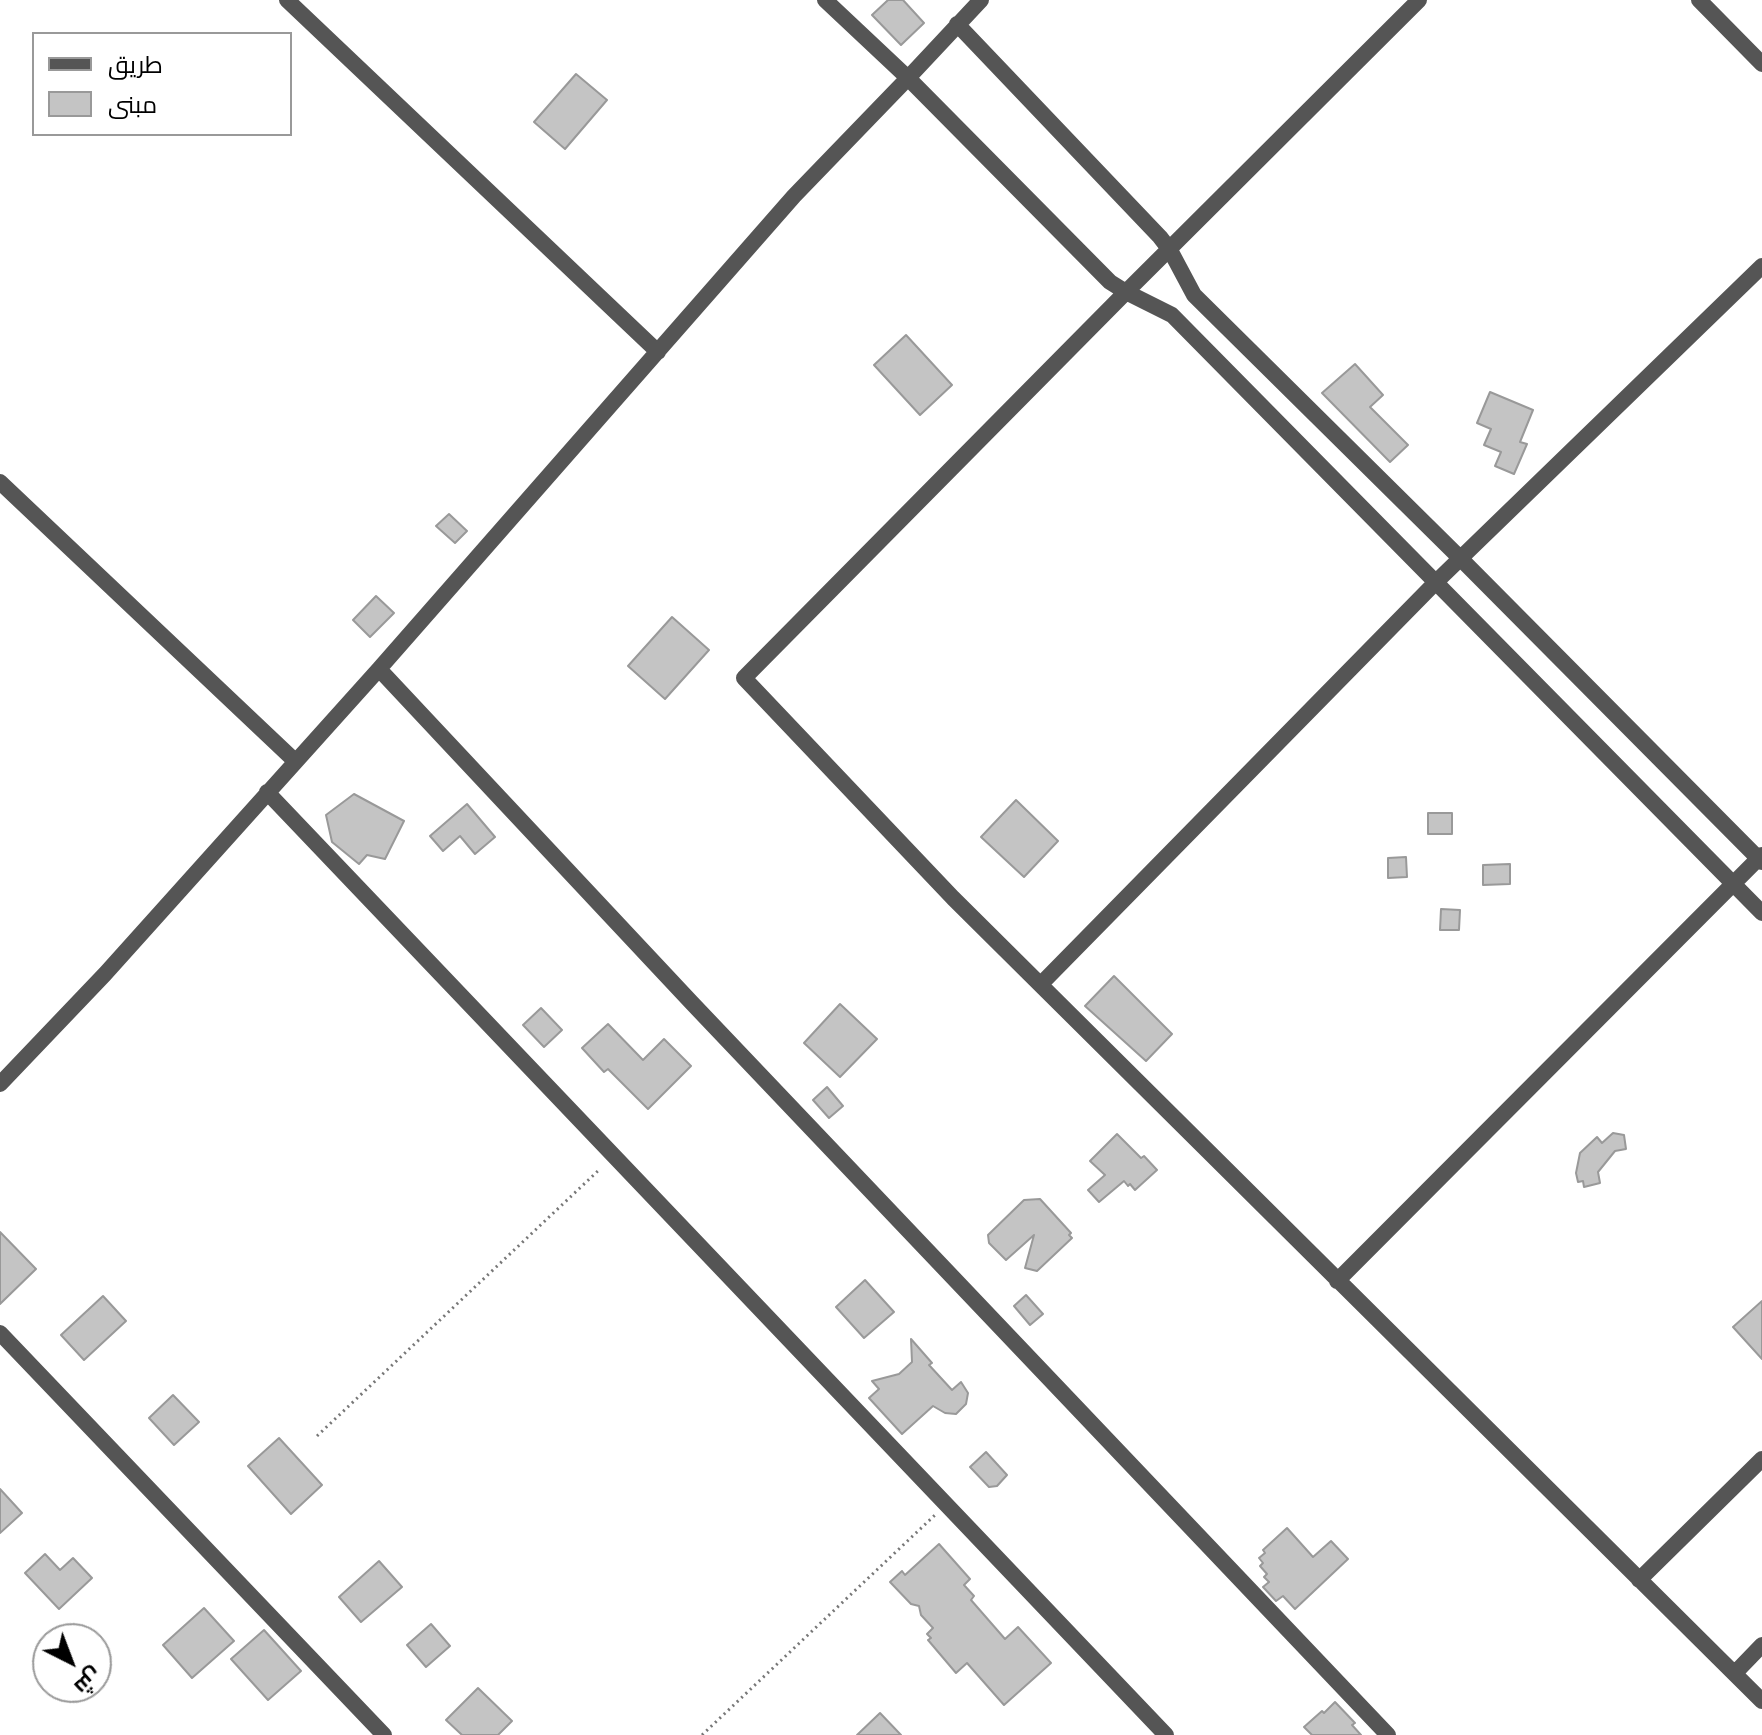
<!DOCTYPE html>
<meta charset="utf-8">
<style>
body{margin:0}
#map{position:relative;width:1762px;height:1735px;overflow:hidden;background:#fff;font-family:Overpass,Cairo,sans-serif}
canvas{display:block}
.legend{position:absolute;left:32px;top:32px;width:260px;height:104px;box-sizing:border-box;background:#fff;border:2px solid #999;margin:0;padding:10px 14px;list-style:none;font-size:24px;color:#000}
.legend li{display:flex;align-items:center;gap:16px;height:40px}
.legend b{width:40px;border:2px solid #999}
.north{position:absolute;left:32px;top:1623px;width:80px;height:80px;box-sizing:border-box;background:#fff;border:2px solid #999;border-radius:50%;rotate:138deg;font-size:22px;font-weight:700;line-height:32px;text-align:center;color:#000}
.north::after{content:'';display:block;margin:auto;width:28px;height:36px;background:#000;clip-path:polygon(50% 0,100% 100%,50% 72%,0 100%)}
</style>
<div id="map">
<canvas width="1762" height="1735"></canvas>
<ul class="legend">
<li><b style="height:10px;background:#555"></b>طريق</li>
<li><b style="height:22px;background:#c4c4c4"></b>مبنى</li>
</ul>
<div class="north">ش</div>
</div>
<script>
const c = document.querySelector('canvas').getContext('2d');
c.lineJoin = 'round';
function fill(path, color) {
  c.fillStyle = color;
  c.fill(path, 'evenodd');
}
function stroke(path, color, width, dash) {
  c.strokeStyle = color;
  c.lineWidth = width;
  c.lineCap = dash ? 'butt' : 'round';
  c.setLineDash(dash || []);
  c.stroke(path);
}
const building = new Path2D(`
 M888,0h15l21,23 -23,22 -29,-30z
 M576,74l31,26 -42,49 -31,-27z
 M906,335l46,50 -32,30 -46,-50z
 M1355,364l28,31 -13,12 38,38 -18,17 -68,-69z
 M1490,392l43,18 -13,32 7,2 -13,30 -19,-8 6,-14 -17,-7 7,-16 -14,-6z
 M449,514l18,17 -12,12 -19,-17z
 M376,596l18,17 -24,24 -17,-17z
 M672,617l37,33 -44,49 -37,-33z
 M354,794l50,27 -19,38 -18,-4 -8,9 -27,-22 -6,-27z
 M1016,800l42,41 -34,36 -43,-40z
 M467,804l28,33 -20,17 -15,-18 -17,15 -13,-15z
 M1428,813h24v21h-24z
 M1406,857l1,20 -19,1v-20z
 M1510,864v20l-27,1v-20z
 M1441,909l19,1 -1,20h-19z
 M1114,976l58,58 -26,27 -61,-55z
 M840,1004l37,35 -37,38 -36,-34z
 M541,1008l21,22 -18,17 -21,-22z
 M608,1024l35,36 21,-21 27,27 -43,43 -40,-40 -4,3 -22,-24z
 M827,1087l16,19 -14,12 -16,-18z
 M1613,1133l11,2 2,14 -11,2 -17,21 2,11 -16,4 -1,-6 -5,1 -2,-9 4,-20 17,-16 5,6z
 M1117,1134l24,24 3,-2 13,14 -22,20 -5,-6 -2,2 -4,-5 -25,21 -11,-12 17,-15 -15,-14z
 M1040,1199l31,34 -2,2 3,3 -35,33 -12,-3 9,-33 -28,25 -17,-17 -1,-8 36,-35z
 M0,1232l36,37 -36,35z
 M865,1280l29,32 -30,26 -28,-31z
 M1026,1295l17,19 -13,11 -16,-19z
 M103,1296l23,25 -42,39 -23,-25z
 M1762,1301v58l-29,-32z
 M911,1339l21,24 -3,2 23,25 9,-8 7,11 -2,11 -10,10 -11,-1 -12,-7 -31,28 -33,-36 10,-9 -7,-8 27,-7 13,-12z
 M173,1395l26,27 -25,23 -25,-27z
 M279,1438l43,47 -31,29 -43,-48z
 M986,1452l21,23 -10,11 -8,1 -19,-20z
 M0,1489l22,24 -22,20z
 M1287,1528l26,29 18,-16 17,18 -53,50 -12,-13 -7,5 -13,-14 6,-5 -5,-5 3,-3 -7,-8 3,-3 -4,-5 6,-5 -2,-3z
 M939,1544l31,35 -6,6 10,11 -3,4 34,39 13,-12 33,36 -47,42 -37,-42 -11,10 -28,-33 3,-2 -4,-4 6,-6 -12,-13 -2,-9 -8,-2 -21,-22 12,-11 3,4z
 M45,1554l15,16 13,-12 19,20 -33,31 -34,-36z
 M379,1561l23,26 -41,35 -22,-25z
 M204,1608l30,33 -42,37 -29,-33z
 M431,1624l19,22 -24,21 -19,-22z
 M264,1630l37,41 -33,29 -37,-41z
 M478,1688l34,33 -14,14h-36l-16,-15z
 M1335,1702l20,21 -3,2 9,10h-49l-8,-8 18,-16 2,2z
 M880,1713l21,22h-44z`);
fill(building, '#c4c4c4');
stroke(building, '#999', 2);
stroke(new Path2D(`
 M317,1436l283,-267
 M702,1735l233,-220`), '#777', 3, [2, 4]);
stroke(new Path2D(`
 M287,0l371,352
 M825,0l83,78 202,204 16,10 46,23 590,598
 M1419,0l-293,292 -382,386 209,220 809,803
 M1699,0l63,64
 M957,24l203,213 10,13 24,45 267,264 301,303
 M0,482l295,279
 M379,669l312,333 697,733
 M267,792l899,943
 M1041,984l395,-402 326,-316
 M0,1084l105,-110 274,-305 415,-473 114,-118 73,-78
 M1337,1281l425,-426
 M0,1333l384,402
 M1639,1580l123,-121
 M1735,1673l27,-28`), '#555', 16);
</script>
